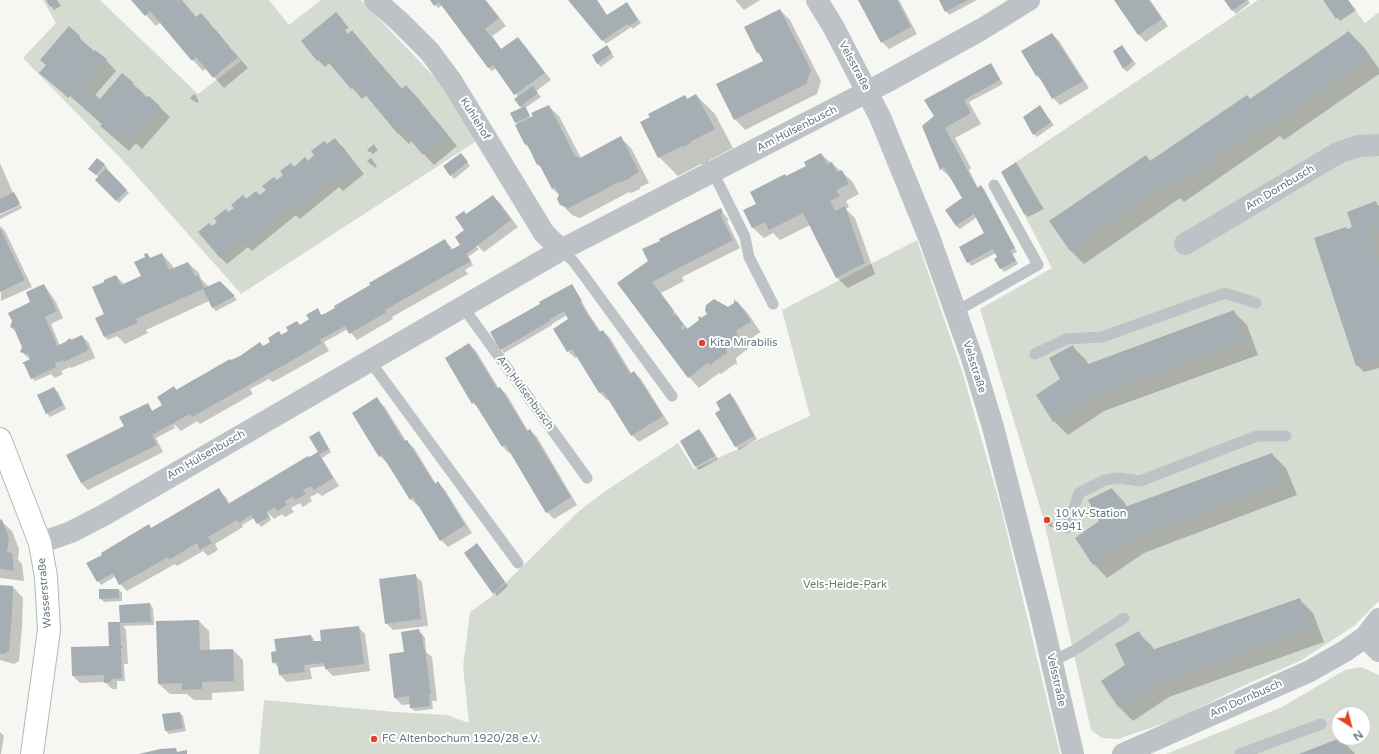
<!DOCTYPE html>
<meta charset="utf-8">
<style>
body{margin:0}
#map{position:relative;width:1379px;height:754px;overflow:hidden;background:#f6f6f2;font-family:"Varela Round",sans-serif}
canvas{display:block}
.north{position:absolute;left:1331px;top:706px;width:40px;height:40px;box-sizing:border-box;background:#fff;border:1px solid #c1c9cd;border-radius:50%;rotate:144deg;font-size:11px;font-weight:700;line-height:16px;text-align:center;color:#657983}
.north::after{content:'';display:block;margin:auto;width:14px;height:18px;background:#e14127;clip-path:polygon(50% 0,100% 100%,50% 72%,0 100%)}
</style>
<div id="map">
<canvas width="1379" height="754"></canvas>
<div class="north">N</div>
</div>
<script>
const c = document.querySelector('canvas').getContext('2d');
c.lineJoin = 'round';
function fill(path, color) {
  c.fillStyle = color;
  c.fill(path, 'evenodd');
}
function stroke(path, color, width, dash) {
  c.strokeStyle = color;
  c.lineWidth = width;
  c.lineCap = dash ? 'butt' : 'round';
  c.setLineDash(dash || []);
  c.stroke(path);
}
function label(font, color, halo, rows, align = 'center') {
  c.font = font + ' "Varela Round",sans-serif';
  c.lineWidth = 4;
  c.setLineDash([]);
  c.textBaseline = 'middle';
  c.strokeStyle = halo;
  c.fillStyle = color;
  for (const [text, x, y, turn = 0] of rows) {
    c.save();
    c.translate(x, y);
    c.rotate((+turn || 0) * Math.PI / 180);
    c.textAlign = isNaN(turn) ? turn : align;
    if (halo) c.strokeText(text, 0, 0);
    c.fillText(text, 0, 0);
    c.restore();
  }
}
fill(new Path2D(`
 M43,0h57l98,94 43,-33 -11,-14 -4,3 -20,-24 3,-3 -13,-6 -13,-15 -4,2 -3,-4h93l20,25 32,-25h40l81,85 36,55 -237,154 -114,-129 -104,-107 33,-35z
 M1258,0h65l13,18 17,-11 12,16 14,-11v589l-25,25 -54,35 -55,24 -68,34 -59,20 -16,-1 -11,-8 -48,-213 -63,-208 72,-41 -28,-54 17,-9 -25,-43z
 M917,240l46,134 38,134 59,246h-801l5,-54 131,12 52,3 22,8 -6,-56 7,-55 21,-15 88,-86 25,-19 74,-49 16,26 116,-53 -28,-106z
 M1361,667l16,7 2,2v78h-213l116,-47 63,-37zM1339,714h24v24h-24z`), '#d6dbd2');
fill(new Path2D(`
 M47,0h10l4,6 -7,4z
 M133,0h49l15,18 4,-3 10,10 37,43 -24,20 -18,-20 -3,3 -10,-11 -32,-38 -5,4z
 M431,0h55l20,26 -15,11 11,13 16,-11 7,7 26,34 -15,11 5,6 -16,11 6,10 17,-12 11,10 22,42 40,-20 10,10 18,35 -9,4v2l-9,4 -2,-1 -49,26 -8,-3 -11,-11 -1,-8 -7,-7 -10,-20 -5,-4 -8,-16 -4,-4 -10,-19 2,-1 -2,-2 6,-15 -2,-2 -2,-9 -22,-29 -4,3 -3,-3 -46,-63 -5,3z
 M570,0h27l10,16 20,-13 14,20 -8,6 -2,-2 -25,17z
 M735,0h25l-16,10z
 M859,0h40l18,34 -28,15 -7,-7z
 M940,0h37l-28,15 -3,-4z
 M1115,0h35l18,26 -22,16 -7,-7z
 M1225,0h23l2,3 -14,11z
 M1324,0h24l8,10 -16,11z
 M780,10l10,10 31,61 -4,13 -72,36 -10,-11 29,-58 -6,-8 -13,-26z
 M336,13l13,15 -4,2 3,4 11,5 44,51 3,-4 11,11 40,49 -23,19 -22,-24 -3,3 -11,-11 -31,-38 -5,4 -32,-36 -5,4 -7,-7z
 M1349,32l14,14 16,23v5l-95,66 -4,-4 -96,66 -4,-4 -96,66 -14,-14 75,-94 6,6 96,-66 4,4z
 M1052,34l7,7 30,47 -29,17 -7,-7 -9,-15 -7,-7z
 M79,37l10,11 17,12 10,11 -21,24 5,5 33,-16 11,10 -1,1 4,4 2,-2 21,20 -28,32 -6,-6 -7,8 -17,-15 -9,-11 -33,-29 -2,2 -27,-25z
 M607,46l7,11 -13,10 -4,-4z
 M1122,47l14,17 -9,8 -4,-4z
 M991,64l3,4 9,16 -34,18 12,22 -26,14 16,30 -2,2 9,18 3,-2 3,3 33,63 -4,2 5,10 -14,8 -3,-4 -2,-10 -3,-5 -25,13 -3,-4 18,-29 -9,-16 -17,12 -4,-3 7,-27 -11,-20 -11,-10 -18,-43z
 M194,95l5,6 -2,2 -6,-5z
 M696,95l19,19 18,34 -25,13 1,1 -7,3 -1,-1 -23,12 -19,-19 26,-61 3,3z
 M1040,107l14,18 -17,12 -3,-3z
 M327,145l15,1 22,28 -21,17 -4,-4 -39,32 -4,-4 -44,36 -4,-4 -21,17 -7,-7 -8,-30 34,-27 14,-4 34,-28 14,-6z
 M374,145l4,5 -5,4 -5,-4z
 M821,154l31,27 7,13 -13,7 3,6 -3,2 9,9 20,56 -27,14 -11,-10 -27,-53 -30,15 -7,-7 -9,5 -11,-10 4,-24 29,-27 21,-11z
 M464,158l6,8 -16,13 -3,-4z
 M371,159l6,7 -2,2 -6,-7z
 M0,163l13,30 4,4 3,6 -20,10z
 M1016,163l3,4 25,42 -16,8 -3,-3 -22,-42z
 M104,164l3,4 -1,2 23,23 -10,10 -23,-23 3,-3 -6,-5z
 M492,196l8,7 18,24 -34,25 -7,-7 -1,1 3,3 -11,8 5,8 -8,5 3,4 -76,43 1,2 -36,21 -9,-11 -24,13 5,9 -56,31 -4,-3 -19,10 3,5 -53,30 -3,-3 -16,10 -7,-7 1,4 -19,10 7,14 -75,38 -7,-7 44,-56 23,-23 5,8 9,-5 12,-19 3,2 54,-29 22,-7 -3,-5 10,-6 3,4 8,-5 8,-10 3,4 8,-5 7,-9 3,3 8,-4 9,-11 5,6 123,-75 9,9 7,-5 6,-30z
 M1376,203l3,3v162l-15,4 -7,-7 -4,-137z
 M21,205l1,3 -22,11v-4z
 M720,210l9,10 -2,1 13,27 -58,29 2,4 -23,12 22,30 5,6 14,-10 26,-11 9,-6 10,10 14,21h-2l-13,9 3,6 -13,10 1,7 -2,-1 -14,10 -2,-1 -20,15 -10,-11 -70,-94z
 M0,226l5,5 27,56 -31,14z
 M147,254l4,4 11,-4 10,11 2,4 14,-6 11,10 2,6 8,8 11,-5 17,18 -21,11 -3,-3 -4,-7 -63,29 2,3 -23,11 -8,-8 -9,4 -3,-3 -1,-22 12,-39 9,9 17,-8z
 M44,285l12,17 7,16 -12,6 9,22 10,-7 2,2 10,-5 7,7 6,15 -24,10 -1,-1 -9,4 2,3 -8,4 -4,-4 -16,7 -3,-3v-18l-4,-2 -7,-7 2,-5 -7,-14 -5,-5 21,-25z
 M572,285l3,4 13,24 13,19 2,-1 7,7 22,36 2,-2 7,7 28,45 -30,18 -7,-7 -23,-36 -2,1 -7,-7 -22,-37 -3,2 -7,-7 2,-32 -3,-4 -15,9v1l-48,28 -13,-20z
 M1234,312l13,13 11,30 -154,56 -36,24 -14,-14 -17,-25 24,-17 12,-32 13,13 3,5z
 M469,344l7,7 23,38 1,-1 7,7 21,36 2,-1 7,7 40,68 -23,14 -7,-7 -36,-60 -2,1 -7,-7 -21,-36 -8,-7 -27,-44z
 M54,389l4,3 8,17 -16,8 -3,-4z
 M730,395l4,3 23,41 -18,11 -3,-4 -14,-36z
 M377,399l7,7 22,35 8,7 22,36 2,-1 7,7 27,43 -24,14 -7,-7 -22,-35 -1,1 -7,-7 -24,-36 -7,-7z
 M699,431l4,3 15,25 -19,11 -3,-3 -15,-25z
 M319,432l3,4 9,16 -9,6 17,28 -17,10 -4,-3 -8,4 2,4 -9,6 -3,-4 -9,5 3,4 -9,5 -3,-3 -8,5 -6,-7 3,8 -10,7 -7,-9 -12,7 1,2 -28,17 3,6 -10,6 -5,-5 -26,15 -2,-2 -48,27 -7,-7 -4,-8 -15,9 -3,-4 4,-25 47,-30 3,3 66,-40 7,7 5,8 89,-52z
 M1272,454l14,14 11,27 -153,58 -37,25 -13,-14 6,-42 12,-33 13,14 2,4z
 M1048,516l3,3 2,8h-3l-3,-3 -2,-7z
 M0,520l12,11 7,18 -1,11 4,4 2,17 -24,-3z
 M480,547l28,39 -11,10 -32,-43z
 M415,575l7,7 6,44 -35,4 -7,-7z
 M0,586l13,1 10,11 -1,28 -3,35 -5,3 -14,-4z
 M119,590l3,3v8l-18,1 -4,-4z
 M1299,599l14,14 11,29 -155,55 -36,24 -14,-14 -17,-26 24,-16 12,-32 14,13 2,4z
 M150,604l3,4 1,17 -31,1 3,4 2,34h-4l1,17h-8v8h-5l-7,-7 -25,1 -7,-7 -1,-28 38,-1 9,-24 2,1 -1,-18z
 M199,621l10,10 1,20 23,-1 10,10 1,31 -32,2v7h-18l-7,-6h-17l-11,-10z
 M358,627l7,7 5,37 -37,5 -7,-7v-3l-16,2 2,11 -25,3 -7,-7 -1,-7 -6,-6 38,-26 3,3v3h7z
 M419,630l6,8 1,14 6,5 5,44h-5l1,8 -18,2 -4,-3v-4l-9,1 -7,-7 -5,-44 15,-2z
 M180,713l3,3 3,15 -17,3 -3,-3z
 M0,732l4,4 -3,18h-1z
 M1341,739l14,15h-54z`), '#0003');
fill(new Path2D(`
 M46,0h11l1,3 -8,4z
 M131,0h45l3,4 4,-2 13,15 5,-4 9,10 -4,3 6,6 3,-3 9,11 -3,3 5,7 3,-3 9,10 -25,21 -17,-21 -4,4 -42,-50 -5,5z
 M430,0h55l14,18 -14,11 6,8 1,-1 9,13 17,-12 27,36 -31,22 -21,-30 -5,3 -49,-66 -5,4z
 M568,0h29l10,15 20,-13 11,18 -9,6 -2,-2 -25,17z
 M858,0h39l14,27 -30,16z
 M939,0h29l-23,12z
 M1114,0h35l13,19 -24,16z
 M1224,0h23l-15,11z
 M1323,0h25l5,7 -17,12z
 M780,9l31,61 -5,14 -72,36 -18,-36 47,-23 -4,-9 -2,1 -13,-26z
 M336,12l7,8 -4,3 9,11 4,-4 17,21 -4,4 5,6 4,-4 10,11 -5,4 5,6 5,-4 13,15 4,-4 10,12 -3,2 4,5 3,-2 10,12 -3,3 5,5 3,-3 13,16 -25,20 -21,-25 -4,4 -41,-49 -6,4 -28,-33 -6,5 -16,-20z
 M69,26l11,10 -1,2 15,13 1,-1 12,9 -23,26 16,14 22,-26 12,10 -2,2 15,12 2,-1 11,10 -29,33 -6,-5 -7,7 -18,-15 2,-2 -18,-16 -25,-22 -2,2 -18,-15 7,-8 -6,-5z
 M1349,31l19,27 -98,69 -3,-4 -97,66 -4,-5 -96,67 -21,-30 97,-66 4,6 97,-66 3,4z
 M1052,33l31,48 -31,18 -14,-24 -2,1 -15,-25z
 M607,45l5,8 -15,11 -5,-9z
 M1122,45l11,16 -10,8 -10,-18z
 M991,63l9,17 -36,20 7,13 -26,15 32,60 4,-3 34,63 -5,3 6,10 -16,8 -6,-10 3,-2 -4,-8 -26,14 -8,-16 25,-14 -10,-19 -18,12 -11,-16 17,-12 -18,-31 -4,3 -18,-44 12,-10 -10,-16z
 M533,86l5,7 -18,14 -6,-8z
 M194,94l3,3 -4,4 -3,-3z
 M696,94l19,35 -25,13 1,1 -8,4 -1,-1 -24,12 -18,-36 10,-5 -2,-3 37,-19 2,4z
 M549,105l26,51 5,2 41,-22 18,36 -9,5 1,1 -12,5v-1l-50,26 -9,-3 -3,-6 2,-4 -4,-8 -3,2 -13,-25 -2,1 -10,-21 -2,1 -10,-20 18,-9 -2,-2 2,-2z
 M1040,105l11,17 -18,13 -10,-18z
 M525,106l5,10 -15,7 -5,-10z
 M335,138l22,28 -22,19 -3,-5 -40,32 -3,-4 -45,37 -4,-4 -20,17 -22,-26 11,-9 3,3 5,-4 -3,-4 12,-9 2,3 6,-4 -3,-3 12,-10 3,4 10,-8 4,4 6,-5 -4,-4 12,-9 3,3 6,-5 -3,-4 11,-8 3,4 11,-10 3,4 6,-6 -3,-4 13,-10 3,3z
 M374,144l1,2 -6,6 -2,-2z
 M461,153l7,9 -18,14 -7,-10z
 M821,153l6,11 5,-2 5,10 5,-2 7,14 -13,6 4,6 -10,5 5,10 10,-5 20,57 -29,15 -33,-65 -34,17 -4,-8 -13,6 -9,-18 13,-6 -6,-12 35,-18 1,2 20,-10 -2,-4z
 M97,158l8,6 -9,11 -8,-6z
 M371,158l3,4 -3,3 -4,-4z
 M1016,162l25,44 -17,8 -23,-42z
 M106,168l21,22 -11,11 -21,-21z
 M14,192l6,13 -20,9v-15z
 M493,195l18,25 -45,34 5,7 -86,49 2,2 -38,22 -4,-8 -25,14 2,3 -38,22 -92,52 -2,-3 -38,21 5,10 -76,38 -15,-28 58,-29 -5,-9 29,-14 4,8 10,-6 -5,-8 17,-11 2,4 54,-31 1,1 9,-4 20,-14 3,4 7,-4 -2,-4 11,-7 2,4 7,-4 -2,-4 11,-6 3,4 9,-6 -3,-4 12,-7 3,7 5,-2 9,-5 -1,-2 36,-21 -1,-2 76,-44 6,11 9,-5 -5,-8 9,-7 -9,-13 9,-6 2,3z
 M1376,201l3,9v19l-11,4 11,28v97l-23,8 -42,-128 32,-11 1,2 5,-2 -5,-15z
 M721,208l2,5 -3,1 13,26 -81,42 21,28v5l4,1 6,8 -2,4 2,2 3,-3 1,2 12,-9 -1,-2 2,-2 1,2 6,-4 -2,-4 1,-5 8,-6 14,8 6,-4v-4l2,3 1,-1 14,20 -2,3 -1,-1 -12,8 3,7 -1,1 -1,-1 -11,9 1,7 -2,1v-1l-13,9 1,1 -2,1 -3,-2 -20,15 -71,-95 31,-22 -6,-12 18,-8 -1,-2z
 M0,228l25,52 -25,12z
 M147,253l3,5 12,-5 7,17 19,-8 7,14 3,-1 6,13 16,-7 15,15 -23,12 -9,-19 -67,30 2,4 -34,14 -9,-19 9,-4 -12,-27 12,-5v-2l12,-5 5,10 20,-9 -7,-14 11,-5 -1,-3z
 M44,284l13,27 -12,6 12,29 10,-5v-1l4,-2v2l11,-5 7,15 -25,12 -1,-2 -8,3 1,4 -25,12 -7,-15h-1l-1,-1 8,-4 -2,-6 -2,1 -6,-2 2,-5 -7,-16v-2l-5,-2 2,-6 -4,-8 22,-11 -4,-10z
 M572,284l10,17 -2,1 19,30 4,-2 27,44 4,-3 29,45 -32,20 -28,-45 -4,2 -27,-44 -5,3 -14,-23 15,-10 -4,-8 -15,9 1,1 -50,29 -10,-18 50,-28 -1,-2z
 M1234,310l11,31 -155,57 -37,24 -17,-27 24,-16 -11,-21 24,-13 10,21z
 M469,343l28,45 3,-1 27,44 3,-2 41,68 -25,16 -41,-69 -3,3 -28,-45 -2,2 -27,-46z
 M54,387l9,18 -17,9 -9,-19z
 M730,393l24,43 -19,11 -20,-34 5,-3 -4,-8z
 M377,397l27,44 3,-1 28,44 3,-3 27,44 -25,16 -27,-44 -3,3 -28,-45 -3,2 -27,-44z
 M699,429l16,27 -20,11 -15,-26z
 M319,431l10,18 -10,5 14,24 -19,12 -3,-4 -8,4 3,4 -11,6 -2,-4 -8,5 2,4 -10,6 -2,-4 -9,5 3,5 -12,7 -6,-9 -12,8 -2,-3 -29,17 4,6 -12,7 -3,-7 -28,17 -1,-3 -49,28 -6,-12 -16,9 -11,-19 16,-8 -1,-2 48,-29 2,4 68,-40 9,16 80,-48 1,1 9,-5 -9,-15z
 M1272,453l12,29 -154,58 -37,25 -18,-27 24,-17 -11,-21 24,-12 10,20z
 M1048,515l2,8 -4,1 -2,-8z
 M0,519l2,1 7,18 -2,14 5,1 2,18 -14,-2z
 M477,543l28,39 -12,12 -29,-41z
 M416,574l5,45 -36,5 -6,-45z
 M0,585l13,1 -1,29 -3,36 -6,3 -3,-1z
 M99,589h20v9l-20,1z
 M1300,598l11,30 -155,56 -38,23 -17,-26 24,-16 -10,-21 24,-13 10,20z
 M150,603l1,19 -31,1 1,23h1l1,2h-2l1,30 -11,1v3l-7,1v-8l-32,1 -1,-29 38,-1 -1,-24h12l-1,-17z
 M199,620l1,30 33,-1 1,32 -32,1v7l-20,1v-7l-24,1 -2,-63z
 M359,626l5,38 -39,5 -1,-6 -20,2 1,7 -26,3 -2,-13 -5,1 -1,-11 5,-1 -2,-12 37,-4 1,6h9l-1,-11z
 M419,629l1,5h2l2,15h1l6,45h-2l1,12 -20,2 -1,-12 -15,2 -5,-44 15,-2 -3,-20z
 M180,712l3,16 -18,3 -3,-17z
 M1340,738h2l6,16h-49z
 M176,748l1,4 10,-2v4h-48l21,-5z`), '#a5afb3');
const secondary = new Path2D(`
 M0,439l40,104 6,34 3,53 -17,124`);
stroke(secondary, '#b1b8bb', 24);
stroke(new Path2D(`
 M713,172l32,65 4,20 24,47
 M561,250l13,12 98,134
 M463,307l124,171
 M955,312l83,-47 -44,-80
 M1035,354l31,-15 36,-2 123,-44 31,10
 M370,361l148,202
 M1067,528l12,-35 26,-13 13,-2 22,3 117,-45h29
 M1051,662l22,-11 51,-33
 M1240,754l81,-30`), '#bcc2c5', 11);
stroke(new Path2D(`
 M375,0l25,22 30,30 22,30 92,151 17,17
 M817,0l17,28 46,89 49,120 43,121 21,69 47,184 33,143
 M1185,244l153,-91 20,-7 21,-1
 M40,543l31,-11 33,-17 457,-265 327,-169 94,-52 47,-29
 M1365,637l14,14
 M1123,754l187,-83 35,-20 20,-14 14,-18`), '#bcc2c5', 22);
stroke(secondary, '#fff', 22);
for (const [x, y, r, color] of [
 [702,343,4,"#e14127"],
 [1047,520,4,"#e14127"],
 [374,739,4,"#e14127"]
]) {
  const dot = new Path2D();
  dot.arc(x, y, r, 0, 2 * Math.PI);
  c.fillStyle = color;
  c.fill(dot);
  stroke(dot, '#fff', 1.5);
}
label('11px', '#657983', '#fff', [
 ["Velsstraße",854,66,62],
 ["Kuhlehof",475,119,58],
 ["Am Hülsenbusch",797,129,-27],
 ["Am Dornbusch",1280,188,-31],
 ["Velsstraße",974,367,72],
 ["Am Hülsenbusch",525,393,54],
 ["Am Hülsenbusch",206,455,-30],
 ["Wasserstraße",45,593,-95],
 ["Velsstraße",1056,680,77],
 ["Am Dornbusch",1246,699,-24]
]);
label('11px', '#657983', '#fff', [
 ["Kita Mirabilis",710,343],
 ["10 kV-Station",1055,514],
 ["5941",1055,527],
 ["FC Altenbochum 1920/28 e.V.",382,739]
], 'left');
label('11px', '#6b7b64', '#fff', [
 ["Vels-Heide-Park",845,585]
]);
</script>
